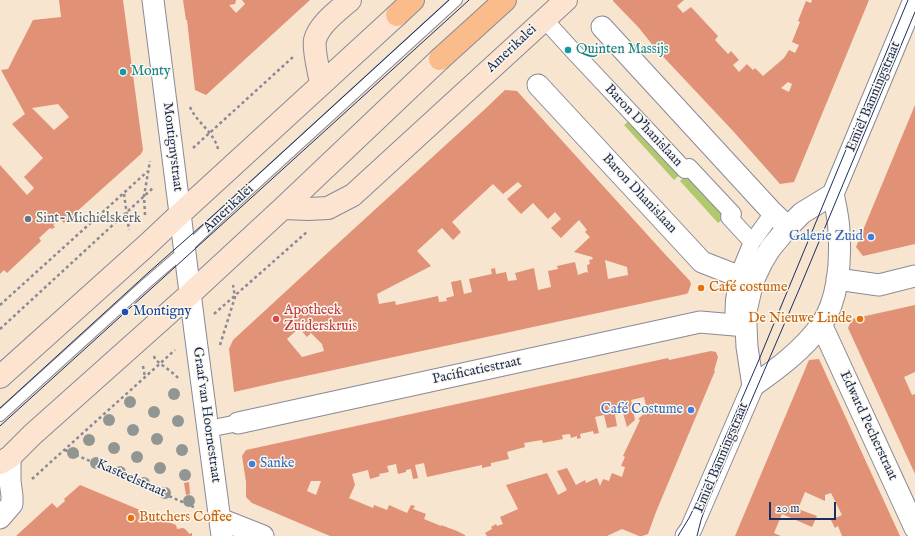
<!DOCTYPE html>
<meta charset="utf-8">
<style>
body{margin:0}
#map{position:relative;width:915px;height:536px;overflow:hidden;background:#f7e5cf;font-family:"IM FELL English",serif}
canvas{display:block}
.scale{position:absolute;left:769px;top:502px;width:67px;height:18px;box-sizing:border-box;border:2px solid #1b2f5e;border-top:0;padding-left:5px;font-size:12px;line-height:14px;white-space:nowrap;color:#1b2f5e;-webkit-text-stroke:3px #fbf7ec;paint-order:stroke}
</style>
<div id="map">
<canvas width="915" height="536"></canvas>
<div class="scale">20 m</div>
</div>
<script>
const c = document.querySelector('canvas').getContext('2d');
c.lineJoin = 'round';
function fill(path, color) {
  c.fillStyle = color;
  c.fill(path, 'evenodd');
}
function stroke(path, color, width, dash) {
  c.strokeStyle = color;
  c.lineWidth = width;
  c.lineCap = dash ? 'butt' : 'round';
  c.setLineDash(dash || []);
  c.stroke(path);
}
function label(font, color, halo, rows, align = 'center') {
  c.font = font + ' "IM FELL English",serif';
  c.lineWidth = 3;
  c.setLineDash([]);
  c.textBaseline = 'middle';
  c.strokeStyle = halo;
  c.fillStyle = color;
  for (const [text, x, y, turn = 0] of rows) {
    c.save();
    c.translate(x, y);
    c.rotate((+turn || 0) * Math.PI / 180);
    c.textAlign = isNaN(turn) ? turn : align;
    if (halo) c.strokeText(text, 0, 0);
    c.fillText(text, 0, 0);
    c.restore();
  }
}
fill(new Path2D(`
 M634,117l54,50 -14,13 -50,-55z
 M688,174l38,42 -8,7 -38,-42z`), '#b1c96e');
fill(new Path2D(`
 M59,0h64l20,150 -2,4 -77,69 -6,-6 -5,4 2,3 -2,1 2,2 -3,2 -2,-1 -11,10 2,3 -34,32 -3,-3 -4,4v-109l27,30 7,-7 -10,-11 19,-19 -31,-34 13,-10 -24,-44 7,-1 25,-49 28,-3zM58,104l11,13 -15,13 -22,-22z
 M183,0h53l-1,4 -6,1 7,8 9,-9 -3,-4h68l-104,95 -11,-5 -8,-70h-1z
 M613,0h71l-7,6 6,7 8,-6 27,29 -3,4 13,14 3,-3 8,9 -6,5 6,7 8,-8 6,6 2,-2 8,8 21,-18 5,-8 6,3 4,-8 -7,-3 8,-20 -2,-1 8,-20 5,2 1,-3h57l-75,182 -14,2 -47,-53 -78,-83 -16,-20 -26,-27zM788,82l4,2 -3,8 -8,-4z
 M505,90l12,1 146,161 27,29 1,3 -3,9 -2,1 -408,88 -44,10 -5,-43 4,-9 101,-93 150,-137zM518,182l4,4 -15,13 14,15 12,-11 15,16 7,-7 6,7 -10,9 10,10 18,-18 8,10 -2,2 5,5 -16,15 18,5 1,2 -4,1 1,4 -3,1 1,8 -2,-1 -8,3 -3,-13 -18,4 1,3 -10,2 3,16 -13,3 -4,-22 -19,5 2,7 -9,1 -2,-9 -10,2 -1,-6 -4,1 1,5 -23,5 3,13 -8,2 -3,-14 -10,2 3,14 -8,2 1,3 -8,1 -1,-6 -42,9 -1,-4 -16,3 -2,-10 54,-28 -14,-15 25,-23 11,12 8,-8 -9,-10 41,-38 10,10zM605,260l22,7 1,8 -20,4zM299,328l8,9 4,-4 11,11 2,7 -22,6 -15,-18z
 M915,105v139l-52,12 -7,-9z
 M915,305v67l-11,5 8,18 3,-1v80l-67,-146 4,-9z
 M711,351l5,1 2,5 -4,14h1l-59,141 -8,22 -6,2h-3l-17,-7 -15,7h-120l-2,-3 7,-4 -1,-2 5,-3 1,2 6,-2 -3,-7 18,-8 -12,-24 41,-12 11,22 9,-5 -10,-19 10,-3 9,17 9,-5 1,3 11,-5 3,8 3,-7 6,2 3,-8 10,4 3,-10 -4,-1 4,-9 -2,-1 17,-36 -2,-1 9,-8 -3,-14 -13,3 4,20 -8,7 -4,-14 -8,2 2,11 -10,2 -3,-13 -9,2 4,16 -5,1 -1,-3 -13,3 1,4 -4,1v-3l-6,2 -1,-4 -8,1 1,4 -20,4 -1,-3 -18,3 1,4 -18,5 2,7 -18,4v3l-9,2v-3l-55,12 -3,-14 -9,2 3,13 -5,1 -2,-10 -5,1v2l-8,2 -2,-10 -9,2 2,6 -10,2 1,2 -10,3 -2,-9 -16,4 3,11 -6,13 24,10 1,-3 13,5 2,-5 18,8 4,-8 4,1 -2,3 13,5 -2,5 17,7v-1l16,6 8,4v1h-135l-78,-33 -6,-6v-15l-4,-26 4,-6 422,-92 1,2zM311,481h10l-5,14 -9,-4z
 M819,359l81,177h-58l-4,-10 -3,2 -4,-8 11,-5 -11,-22 -6,2v6l-20,-9 -7,17 19,7 -5,11 -30,-13 -8,19 7,3h-46l74,-176z
 M189,482l1,12 -4,1 -2,-12z
 M80,485l96,40 1,4 6,-1 2,1 3,3 1,2 3,-1v3h-176l36,-33 5,5 8,-7 -1,-2z`), '#e09176');
const service = new Path2D(`
 M0,416l149,-135 36,-31 41,-39 231,-211`);
const pedestrian = new Path2D(`
 M544,19l30,33 111,118 4,-3 44,47 -4,3 23,25
 M733,326l1,-26 4,-24 14,-34 21,-29
 M208,429l30,-6`);
const minor = new Path2D(`
 M153,0l42,332 27,204
 M602,27l171,186 15,14
 M538,85l164,177 36,14 15,5
 M837,279l42,6 36,-9
 M821,324l94,204
 M753,386c24,-17 50,-36 68,-61 17,-24 20,-63 18,-92 0,-13 -3,-26 -6,-39l81,-194
 M238,423l462,-101 46,4
 M0,518l12,-14v-8l-2,-15v-24
 M220,519l43,17
 M686,536l5,-7 62,-143 -6,-39 -1,-21v-15l7,-30 9,-19 8,-13 18,-22 14,-14 31,-19`);
const secondary = new Path2D(`
 M321,83c-2,-11 -8,-33 -6,-43 4,-16 24,-30 35,-40
 M283,208l25,1 20,-1 25,-13 213,-195
 M0,377l147,-132 34,-32 216,-198
 M0,463l10,-6 22,-22 158,-141 93,-86 157,-149`);
const trunk = new Path2D(`
 M397,15l16,-15`);
const motorway = new Path2D(`
 M440,59l65,-59`);
stroke(service, '#898a96', 12);
stroke(pedestrian, '#898a96', 18);
stroke(minor, '#898a96', 23);
stroke(secondary, '#898a96', 24);
stroke(trunk, '#898a96', 24);
stroke(motorway, '#898a96', 24);
stroke(new Path2D(`
 M190,107c7,16 24,25 28,42
 M193,148l100,-91
 M124,194l5,36
 M145,215l-1,-19 6,-35
 M0,305l148,-134
 M214,314l94,-83
 M0,329l154,-142
 M220,345l15,-48 -2,-12
 M154,356l1,3c7,7 17,12 24,20
 M143,366l2,11
 M65,450l131,58
 M32,479l143,-129`), '#898a96', 2.5, [3, 3]);
stroke(service, '#fff', 10);
stroke(pedestrian, '#fff', 16);
stroke(minor, '#fff', 21);
stroke(secondary, '#fde4d1', 22);
stroke(trunk, '#fabc8b', 22);
stroke(motorway, '#fabc8b', 22);
stroke(new Path2D(`
 M0,408l149,-136 77,-68 223,-204
 M0,426l469,-426
 M678,536l11,-18 8,-16 61,-140 150,-362
 M697,536l4,-16 5,-14 92,-214 117,-280`), '#1b2f5e', 1);
c.fillStyle = '#929693';
for (const [x, y] of [
 [174,394],
 [130,402],
 [154,412],
 [109,420],
 [178,421],
 [133,430],
 [157,439],
 [89,440],
 [114,448],
 [182,450],
 [73,453],
 [137,457],
 [96,463],
 [160,468],
 [120,472],
 [185,475],
 [144,483],
 [165,493],
 [189,501]
]) {
  c.beginPath();
  c.arc(x, y, 6, 0, 2 * Math.PI);
  c.fill();
}
for (const [x, y, r, color] of [
 [568,50,4,"#0f9aa8"],
 [123,72,4,"#0f9aa8"],
 [28,219,4,"#6b7280"],
 [871,237,4,"#3f7fe0"],
 [701,288,4,"#e8710a"],
 [125,312,4,"#1a4fb4"],
 [276,319,4,"#e0444e"],
 [860,319,4,"#e8710a"],
 [691,410,4,"#3f7fe0"],
 [252,464,4,"#3f7fe0"],
 [131,518,4,"#e8710a"]
]) {
  const dot = new Path2D();
  dot.arc(x, y, r, 0, 2 * Math.PI);
  c.fillStyle = color;
  c.fill(dot);
  stroke(dot, '#fbf7ec', 1.5);
}
label('14px', '#1b2f5e', '#fbf7ec', [
 ["Amerikalei",512,49,-43],
 ["Emiel Banningstraat",874,97,-67],
 ["Baron D'hanislaan",643,126,47],
 ["Montignystraat",172,147,83],
 ["Baron Dhanislaan",639,194,47],
 ["Amerikalei",229,209,-43],
 ["Pacificatiestraat",477,371,-12],
 ["Graaf van Hoornestraat",206,415,82],
 ["Edward Pecherstraat",868,426,65],
 ["Emiel Banningstraat",722,458,-67],
 ["Kasteelstraat",131,479,24]
]);
label('14px', '#0d838f', '#fbf7ec', [
 ["Quinten Massijs",576,50],
 ["Monty",131,72]
], 'left');
label('14px', '#5b616d', '#fbf7ec', [
 ["Sint-Michielskerk",36,219]
], 'left');
label('14px', '#366cbe', '#fbf7ec', [
 ["Galerie Zuid",863,237],
 ["Café Costume",683,410],
 ["Sanke",260,464,"left"]
], 'right');
label('14px', '#c56008', '#fbf7ec', [
 ["Café costume",709,288],
 ["De Nieuwe Linde",852,319,"right"],
 ["Butchers Coffee",139,518]
], 'left');
label('14px', '#be3a42', '#fbf7ec', [
 ["Apotheek",284,311],
 ["Zuiderskruis",284,327]
], 'left');
label('14px', '#164399', '#fbf7ec', [
 ["Montigny",133,312]
], 'left');
</script>
